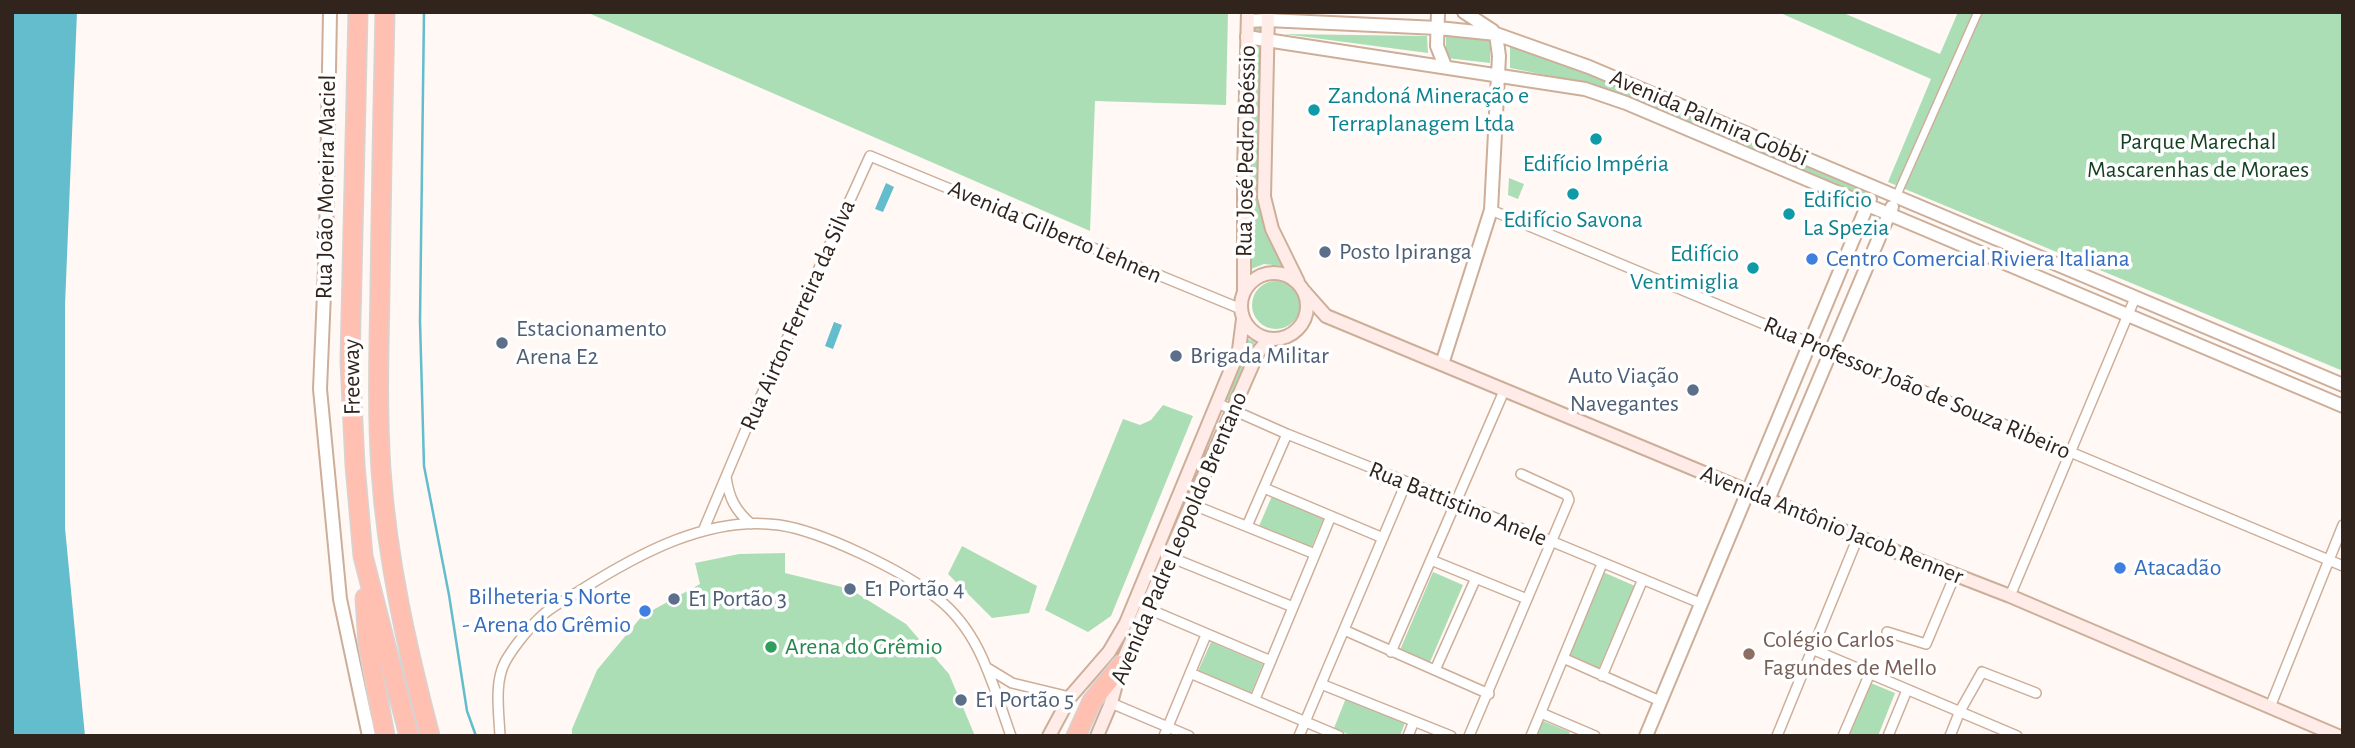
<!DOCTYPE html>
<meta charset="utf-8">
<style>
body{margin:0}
#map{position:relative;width:2355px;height:748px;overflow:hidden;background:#fff8f4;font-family:"Alegreya Sans",sans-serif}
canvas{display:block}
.frame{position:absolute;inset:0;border:14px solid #30241c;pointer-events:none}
</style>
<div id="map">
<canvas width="2355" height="748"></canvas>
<div class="frame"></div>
</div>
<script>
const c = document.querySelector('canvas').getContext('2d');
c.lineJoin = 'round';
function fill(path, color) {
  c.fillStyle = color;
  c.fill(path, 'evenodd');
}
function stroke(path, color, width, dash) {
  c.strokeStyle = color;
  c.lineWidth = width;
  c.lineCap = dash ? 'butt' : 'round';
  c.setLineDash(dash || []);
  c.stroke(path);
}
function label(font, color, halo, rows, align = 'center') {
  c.font = font + ' "Alegreya Sans",sans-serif';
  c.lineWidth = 7;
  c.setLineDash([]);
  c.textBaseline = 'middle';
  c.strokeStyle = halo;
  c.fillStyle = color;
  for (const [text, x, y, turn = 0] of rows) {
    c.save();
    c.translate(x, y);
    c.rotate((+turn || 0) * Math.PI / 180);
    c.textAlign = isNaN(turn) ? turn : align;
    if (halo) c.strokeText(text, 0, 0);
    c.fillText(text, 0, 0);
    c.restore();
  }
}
fill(new Path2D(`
 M586,12h642l-2,93 -131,-4 -5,130z
 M1252,12h10l-3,192 6,25 18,37 -19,-2 -18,7z
 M1778,12h63l99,42 18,-42h385v359l-455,-189 43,-103z
 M1284,34l143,2 1,17z
 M1446,35l38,1 7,5 -1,22 -44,-5z
 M1510,43l100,40 256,108 -2,6 -239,-101 -39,-13 -76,-15z
 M1509,178l15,6 -6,15 -10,-4z
 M1252 305a24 24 0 1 1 48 0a24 24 0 1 1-48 0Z
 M1247,339l8,3 -26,59 -7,-3z
 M1163,405l30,11 -82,200 -23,16 -43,-22 78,-191 17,6 11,-5z
 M1272,496l52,22 -13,30 -52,-22z
 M962,546l75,40 -8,27 -37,5 -44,-44z
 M785,553v20l65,16 56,35 43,50 26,62h-403v-7l25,-59 45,-54 58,-32 -5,-21 44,-9z
 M1433,572l30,13 -33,77 -30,-12z
 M1603,572l32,14 -36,82 -31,-14z
 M1211,642l52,22 -12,29 -53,-22z
 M1866,681l29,12 -17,43h-34z
 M1346,698l59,25 -5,13h-48l-18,-8z
 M1543,721l27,11 -2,4h-32z`), '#acdeb6');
fill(new Path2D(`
 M12,12h65l-12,293v223l20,208h-73z
 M886,183l8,4 -11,25 -8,-3z
 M834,322l8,3 -9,24 -8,-3z`), '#63bdcd');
stroke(new Path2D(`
 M424,12l-4,309 4,145 25,129 18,116 9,25`), '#63bdcd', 2.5);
const pedestrian = new Path2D(`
 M1896,197l82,-185`);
const minor = new Path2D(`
 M1491,210l852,356
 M1217,403l70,31 170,68 243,101
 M726,477c3,21 9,33 25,47
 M1264,488l119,50
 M1191,504l124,50
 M1247,526l40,-92
 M703,531l43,-102 124,-273 371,153
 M1165,555l128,52
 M1431,560l96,39
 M2010,596l125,-298
 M1146,608l125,53
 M1344,630l145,64
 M1887,632l39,12 29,-69
 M1812,649l205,87
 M1391,652l113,-261
 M1563,658l97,43
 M989,669l23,14 58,14
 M1435,670l41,-92
 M1190,673l149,63
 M1602,676l41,-97
 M1321,684l130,52
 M1255,699l76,-183
 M1111,703l78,33
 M2270,707l73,-182
 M1541,713l54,23
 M500,736c-1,-23 -6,-53 5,-74 9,-16 26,-37 40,-49 11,-9 24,-15 36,-23 57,-36 128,-75 198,-65 42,6 125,46 158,73 44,34 56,88 74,138
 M1164,736l42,-101
 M1299,736l107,-253
 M1408,736l6,-15
 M1469,736l100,-236 -2,-5 -46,-21
 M1531,736l71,-172
 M1777,736l81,-199
 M1843,736l27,-63
 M1888,736l19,-46
 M1950,736l10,-25 22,-39 54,21`);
const tertiary = new Path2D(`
 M330,12l-4,233 -6,144 20,210 29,137
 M1438,12l-1,34 8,20
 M1464,12l29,19
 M1248,21l19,-1 171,8 58,6 93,33 754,318
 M1247,37l338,52 41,14 717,303
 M1442,364l49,-154 8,-154 -3,-22
 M1768,500l124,-293
 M1646,736l224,-537`);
const secondary = new Path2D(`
 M1268,12l-4,185 8,32 26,53
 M1241 306a33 33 0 1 1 66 0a33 33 0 1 1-66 0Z
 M1244,290v-118l4,-160
 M1303,290l23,26 532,221 152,59 328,140
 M1049,736l21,-39 39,-45 17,-29 113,-273 4,-31
 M1097,736l14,-33 10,-38 137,-313 11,-13`);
const motorway = new Path2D(`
 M358,12l-8,349 5,104 8,91 46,180
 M385,12c-2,92 -4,185 -5,277 -1,60 -3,121 1,181 6,90 26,178 49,266
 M365,598l3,46 17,92
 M1076,736l16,-35 29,-36`);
stroke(pedestrian, '#cdae99', 10);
stroke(minor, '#cdae99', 12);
stroke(tertiary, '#cdae99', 16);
stroke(secondary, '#cdae99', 16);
stroke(motorway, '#d6d3d2', 21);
stroke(pedestrian, '#fff', 7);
stroke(minor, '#fff', 9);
stroke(tertiary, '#fff', 12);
stroke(secondary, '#ffece8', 12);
stroke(motorway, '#ffc0b2', 18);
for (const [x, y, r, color] of [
 [1314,110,7,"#0f9aa8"],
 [1596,139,7,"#0f9aa8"],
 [1573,194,7,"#0f9aa8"],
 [1789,214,7,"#0f9aa8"],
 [1325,252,7,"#5c6f8a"],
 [1812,259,7,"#3f7fe0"],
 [1753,268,7,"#0f9aa8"],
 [502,343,7,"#5c6f8a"],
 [1176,356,7,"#5c6f8a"],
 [1693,390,7,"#5c6f8a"],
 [2120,568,7,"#3f7fe0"],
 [850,589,7,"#5c6f8a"],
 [674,599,7,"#5c6f8a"],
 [645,611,7,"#3f7fe0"],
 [771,647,7,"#2e9e5b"],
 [1749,654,7,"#8d6e63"],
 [961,700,7,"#5c6f8a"]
]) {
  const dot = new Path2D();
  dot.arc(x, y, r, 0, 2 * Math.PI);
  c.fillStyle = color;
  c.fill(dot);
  stroke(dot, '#fff', 2.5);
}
label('24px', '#0d838f', '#fff', [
 ["Zandoná Mineração e",1328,96],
 ["Terraplanagem Ltda",1328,124],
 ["Edifício Impéria",1596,164,"center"],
 ["Edifício",1803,200],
 ["La Spezia",1803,228],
 ["Edifício Savona",1573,220,"center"],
 ["Edifício",1739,254,"right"],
 ["Ventimiglia",1739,282,"right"]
], 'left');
label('24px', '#30241c', '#fff', [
 ["Avenida Palmira Gobbi",1709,118,23],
 ["Rua José Pedro Boéssio",1246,151,-89],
 ["Rua João Moreira Maciel",326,187,-89],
 ["Avenida Gilberto Lehnen",1055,232,23],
 ["Rua Airton Ferreira da Silva",798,315,-66],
 ["Freeway",352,377,-91],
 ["Rua Professor João de Souza Ribeiro",1917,388,23],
 ["Rua Battistino Anele",1458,504,22],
 ["Avenida Antônio Jacob Renner",1832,525,22],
 ["Avenida Padre Leopoldo Brentano",1179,538,-67]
]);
label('24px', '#143f21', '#fff', [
 ["Parque Marechal",2198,142],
 ["Mascarenhas de Moraes",2198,170]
]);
label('24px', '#4e5e75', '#fff', [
 ["Posto Ipiranga",1339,252],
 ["Estacionamento",516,329],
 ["Arena E2",516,357],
 ["Brigada Militar",1190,356],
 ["Auto Viação",1679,376,"right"],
 ["Navegantes",1679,404,"right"],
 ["E1 Portão 4",864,589],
 ["E1 Portão 3",688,599],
 ["E1 Portão 5",975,700]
], 'left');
label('24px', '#366cbe', '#fff', [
 ["Centro Comercial Riviera Italiana",1826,259],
 ["Atacadão",2134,568],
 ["Bilheteria 5 Norte",631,597,"right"],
 ["- Arena do Grêmio",631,625,"right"]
], 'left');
label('24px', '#785e54', '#fff', [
 ["Colégio Carlos",1763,640],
 ["Fagundes de Mello",1763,668]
], 'left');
label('24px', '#27864d', '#fff', [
 ["Arena do Grêmio",785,647]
], 'left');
</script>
